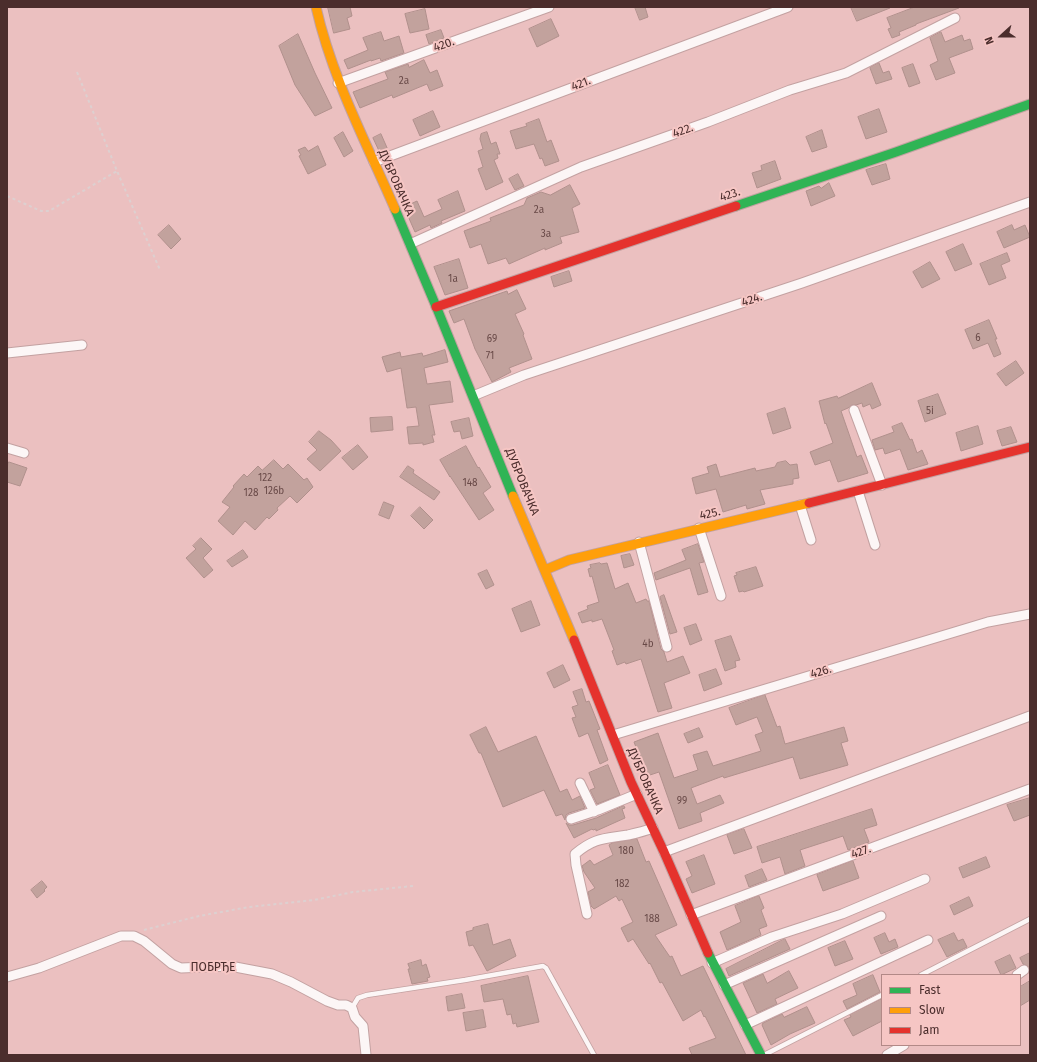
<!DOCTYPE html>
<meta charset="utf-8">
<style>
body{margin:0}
#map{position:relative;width:1037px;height:1062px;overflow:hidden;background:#ebc0c0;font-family:"Fira Sans",sans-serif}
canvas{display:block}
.frame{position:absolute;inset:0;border:8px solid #4b2d2c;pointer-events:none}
.legend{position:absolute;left:881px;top:974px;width:140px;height:72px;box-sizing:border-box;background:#f6c6c4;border:1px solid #b28987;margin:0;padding:5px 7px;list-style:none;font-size:12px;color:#4b2d2c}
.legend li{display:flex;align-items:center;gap:8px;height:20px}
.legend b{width:20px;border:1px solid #b28987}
.north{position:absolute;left:981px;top:16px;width:40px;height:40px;-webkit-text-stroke:3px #f6c6c4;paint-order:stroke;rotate:249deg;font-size:11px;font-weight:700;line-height:16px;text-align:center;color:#4b2d2c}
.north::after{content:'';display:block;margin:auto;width:14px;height:18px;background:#4b2d2c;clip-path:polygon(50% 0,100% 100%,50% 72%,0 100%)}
</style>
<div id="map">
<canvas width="1037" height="1062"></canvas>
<div class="frame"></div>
<ul class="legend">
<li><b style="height:5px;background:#30b455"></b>Fast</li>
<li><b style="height:5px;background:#ff9f0a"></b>Slow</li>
<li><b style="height:5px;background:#e5322d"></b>Jam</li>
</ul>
<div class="north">N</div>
</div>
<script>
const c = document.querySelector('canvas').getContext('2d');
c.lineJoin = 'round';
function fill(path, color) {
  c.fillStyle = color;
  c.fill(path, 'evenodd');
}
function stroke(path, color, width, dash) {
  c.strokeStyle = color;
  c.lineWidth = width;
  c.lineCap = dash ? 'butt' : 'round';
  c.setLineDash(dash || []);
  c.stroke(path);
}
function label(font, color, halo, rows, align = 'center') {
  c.font = font + ' "Fira Sans",sans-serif';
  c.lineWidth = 4;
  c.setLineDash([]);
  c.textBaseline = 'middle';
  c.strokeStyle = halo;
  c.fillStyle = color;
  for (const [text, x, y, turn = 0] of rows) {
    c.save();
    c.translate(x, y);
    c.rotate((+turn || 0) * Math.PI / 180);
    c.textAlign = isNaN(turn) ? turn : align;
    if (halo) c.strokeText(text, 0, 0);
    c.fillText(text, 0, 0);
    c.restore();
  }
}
const building = new Path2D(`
 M328,7h22l2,9 -5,2 3,11 -16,4z
 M635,7h10l3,10 -8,3z
 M851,7h39v1l-33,13z
 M915,7h44v1l-43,16v1l-17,7 1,3 -8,3 -4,-9 3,-1 -4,-10z
 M425,9l4,20 -19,4 -5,-19z
 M551,19l8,17 -22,11 -8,-18z
 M441,30l3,8 -15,6 -3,-9z
 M381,32l3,9 15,-5 5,17 -23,8 -1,-3 -9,3v-1l-23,9 -4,-9 24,-10 -5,-12z
 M941,32l4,10 17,-7 2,6 6,-2 3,10 -24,9 6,15 -19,7 -6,-15 8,-4 -8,-23z
 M298,34l17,39 17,35 -17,8 -20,-31 -16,-39z
 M424,60l6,13 7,-3 6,16 -13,5 -3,-7 -34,14 -1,-3 -32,13 -7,-16 35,-13 -3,-7 23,-8 1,3z
 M879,63l4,10 6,-2 3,8 -16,5 -6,-16z
 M913,64l7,19 -11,4 -7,-19z
 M879,109l8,23 -21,7 -8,-22z
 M433,111l7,16 -20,9 -7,-16z
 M539,119l8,23 4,-2 8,21 -14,5 -3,-8 -2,1 -6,-15 -18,5 -6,-18 17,-5 -1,-2z
 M822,130l5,17 -15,5 -6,-15z
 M343,132l10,19 -9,6 -10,-19z
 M487,132l4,12 5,-2 4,12h-3l1,4 -4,2 9,22 -17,8 -8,-21 5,-2 -5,-16 5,-2 -3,-10 1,-5z
 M381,134l7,16 -8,3 -7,-15z
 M318,146l8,19 -18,9 -9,-18 2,-1 -3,-5 7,-3 3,4z
 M775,161l6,18 -24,9 -5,-15 10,-3 -1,-4z
 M886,164l4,15 -18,6 -6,-15z
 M518,174l6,12 -9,4 -6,-11z
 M829,183l6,13 -24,10 -5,-15 13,-5 2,2z
 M570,185l10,19 -8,4 7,24 -19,5 2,6 -17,7v-2l-36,16 -3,-6 -18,6 -7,-20 -11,4 -6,-17 27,-10 -1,-3 34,-13 3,-7 14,-6 9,3z
 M458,191l7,20 -24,10 1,2 -11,5 -1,-3 -15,7 -11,-25 13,-6 7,16 18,-8 -4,-9z
 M169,225l12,14 -10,10 -13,-14z
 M1012,225l2,5 11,-5 5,12 -26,11 -7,-16z
 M963,244l9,20 -17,7 -9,-19z
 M1007,253l3,8 -9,4 5,13 -17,7 -9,-21z
 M459,259l9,29 -23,7 -11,-28z
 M930,262l10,17 -18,9 -9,-16z
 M569,271l3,10 -18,6 -3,-10z
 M517,290l9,19 -11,5 9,20 -1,1 9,24 -23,9 2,4 -19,10 -17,-33 -11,-30 -10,4 -5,-12 58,-20 1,3z
 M989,320l8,19h-2l6,15 -7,3 -6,-14 -15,6 -8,-19z
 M445,350l3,12 -24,6 3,16 23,-3 3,21 -24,3 6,30h-3l2,7 -11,3v-2l-14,1 -2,-17 12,-1 -3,-19 -9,1 -6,-40 -14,4 -5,-15 18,-5 1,5 21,-4 1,3z
 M1016,361l8,12 -18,13 -9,-12z
 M872,383l9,22 -9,4 -2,-5 -7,3 -1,-4 -6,2h-4l-4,3 -7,3 16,46 4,-2 7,18 -30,9 -8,-22 -15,5 -5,-13 23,-9 -7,-20 -1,1 -6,-23 18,-5 1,2z
 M938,394l8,20 -21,8 -7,-21z
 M785,408l6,20 -18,6 -6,-20z
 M392,417l1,13 -22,2 -1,-14z
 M469,418l4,18 -11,3 -2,-8 -6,1 -3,-10z
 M902,423l8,17 2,-1 5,14 5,-3 6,14 -20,6 -8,-21 -15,5 -2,-6 -8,2 -3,-10 22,-8 -2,-5z
 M978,426l5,18 -22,7 -5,-18z
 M1011,427l6,15 -15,4 -5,-15z
 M319,431l12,9 10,11 -21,20 -13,-12 10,-9 -8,-8z
 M358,445l10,12 -15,13 -11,-12z
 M466,446l12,22 1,-1 12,20 -8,6 11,17 -15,10 -29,-44v1l-10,-17z
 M274,460l9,9 5,-5 16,16 3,-2 6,9 -16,16 -7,-7 -13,12 1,2 -9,9 -2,-2 -12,13 -10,-9 -12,14 -15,-14 12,-14 -8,-5 12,-15 -1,-1 11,-12 3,3 11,-11 4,4z
 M786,461l4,4 7,-1 2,14 -6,1v5l-33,6 5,14 -18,5 -1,-4 -23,7 -7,-23 -20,5 -4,-16 17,-5 -2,-6 9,-3 4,13 35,-9 1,3 19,-4 2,-4z
 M9,462l18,6 -7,18 -13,-4v-14z
 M408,466l6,4 -1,3 27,19 -6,8 -34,-23z
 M384,502l10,4 -5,13 -10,-4z
 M420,507l13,13 -9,9 -13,-13z
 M201,538l11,11 -9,9 10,12 -9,8 -18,-20 10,-9 -3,-3z
 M698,544l6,18 -5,1 9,29 -10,3 -8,-27 -34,12 -2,-7 32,-13 -4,-10z
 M243,550l5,7 -16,10 -5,-6z
 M630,554l4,11 -10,3 -3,-12z
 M600,563l1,1 6,-1 8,26 13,-6 8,20 10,-4 1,2h2l12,48 3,3 3,10 16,-6 7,17 -26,10 8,25 -14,4 -17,-53 -15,5 -1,-2 -8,3 -5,-14 2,-1 -12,-31 -10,3v-2l-10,3 -4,-10 10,-4 -1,-3 12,-4 -7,-26 -2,1 -2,-8 3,-1 -1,-3z
 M756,567l7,19 -19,6 -1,-1 -4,1 -5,-16 3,-1 -1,-2z
 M487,570l7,15 -8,4 -8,-15z
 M664,595l13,37 -7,2 -10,-37z
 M531,601l9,24 -19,7 -9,-23z
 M696,624l6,16 -12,5 -6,-17z
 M731,636l9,24 -5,1 1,6 -11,4 -10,-30z
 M563,665l7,15 -16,8 -7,-15z
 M716,669l6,15 -18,7 -5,-16z
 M582,689l4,13 3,-1 11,28 -3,1 11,30 -8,4 -12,-31 -9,4 -7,-19 4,-1 -4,-10 6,-2 -5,-13z
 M765,695l12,32 3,-1 5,18 59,-17 4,14 -7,2 7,22 -48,14 -7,-22 -69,21 -1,-2 -32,12 6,16 23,-9 4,8 -24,10 2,8 -23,8 -20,-57 -12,4 -13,-34 24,-9 16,45 24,-8 -5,-15 14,-4 6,15 48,-15 -6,-16 8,-3 -6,-15 -21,8 -7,-17z
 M486,727l12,25 38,-16 24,56 7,-3 5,11 8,-4 5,12 -16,5 -3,2 -1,5 -3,-6 -6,2 -12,-26 -41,17 -22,-54h-2l-9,-18z
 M699,728l4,9 -15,6 -4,-9z
 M608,765l12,30 -23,9 -7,-14 5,-2 -6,-15z
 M1030,798v17l-16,6 -7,-16z
 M624,806l1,2 -3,1 3,9 -29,13v-2l-3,1 -1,-1 -18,9 -8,-15 3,2h4l23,-7z
 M872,809l5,16 -13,4 5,13 -21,8 -5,-14 -43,14 5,16 -20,8 -5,-17 -18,6 -5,-16z
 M744,829l8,19 -18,6 -7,-19z
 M637,839l9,23 3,-1 28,64 -22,10 15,22 2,-1 9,20 22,-10 43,89h-54l-3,-7 27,-10 -11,-22 -1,1 -3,-7 -18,11 -21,-39 -2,1 -10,-20 -1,1 -16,-25 -5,3 -7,-14 12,-6 -11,-23 -3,2 -3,-5 -22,13 -3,-3 -3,-14 7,-4 -11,-16 -2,-6 8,-6 4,5 19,-10 -4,-10 3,-2z
 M704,855l11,29 -23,9 -6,-14 6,-3 -6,-14z
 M986,857l4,10 -27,11 -4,-10z
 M853,861l6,17 -36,13 -6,-16z
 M762,869l5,11 -18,7 -4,-11z
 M42,881l5,6 -3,3 1,1 -8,7 -6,-8z
 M759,896l5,12 -3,2 6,16 -8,3 2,6 -34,15 -7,-18 21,-10 -6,-16z
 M969,897l4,9 -19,9 -4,-9z
 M488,924l5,21 17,-6 6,17 -29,15 -14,-26 -4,1 -3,-14 7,-2v-2z
 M885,933l4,9 6,-3 3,8 -17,7 -7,-16z
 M954,933l4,8 5,-2 4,8 -20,10 -9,-17z
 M785,939l5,10 -61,27 -3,-7z
 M845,941l8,18 -18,7 -7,-18z
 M1030,953v23l-1,-3 1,-3 -1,-3 -6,-3 -3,-6z
 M1010,955l6,13 -15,7 -6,-13z
 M421,960l1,6 4,-2 4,13 -3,1 1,3 -16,3 -4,-15h2l-2,-5z
 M789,971l9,17 -23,11 2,5 -20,9 -14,-30 20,-9 4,9z
 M873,975l7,17 -33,17 -4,-8 14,-6 -4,-11z
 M528,976l11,46 -22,5 -1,-4 -3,1 -2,-10 -4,1 -4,-16 -19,3 -3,-16z
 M1030,981v19l-10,6v-19z
 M462,994l3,14 -17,3 -2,-14z
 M882,999v22l-29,15 -9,-16 7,-3 -1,-2z
 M807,1007l8,16 -25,11 -19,11 -9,-20 1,-2 19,-9 2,3z
 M483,1010l3,17 -20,4 -3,-18z`);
fill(building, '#c2a29d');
stroke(building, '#b0908c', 1);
const lane = new Path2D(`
 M921,975l109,-56
 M352,1008l6,-10 9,-3 98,-15 78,-14 3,2 48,87
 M764,1055l118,-60`);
const street = new Path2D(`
 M338,83l211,-76
 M374,162l414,-155
 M410,244l171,-77 127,-45 82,-32 56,-17 109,-55
 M7,353l75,-8
 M473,396l51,-21 278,-92 228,-81
 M854,410l28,75
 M7,448l17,5
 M858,491l17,54
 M800,505l11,35
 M699,528l22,68
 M639,542l28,105
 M613,735l375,-113 42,-8
 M580,783l14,29
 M571,819l27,-9 39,-16
 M664,852l366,-136
 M587,914l-11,-49 -1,-11c20,-17 30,-15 53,-19 9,-2 17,-4 25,-7
 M691,915l339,-126
 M712,963l60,-26 70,-23 83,-35
 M1017,975l7,-5
 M7,977l32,-9 82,-32h13l10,5 28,23 9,4 49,-2 42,8 19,8 36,19 11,4h8l6,3 3,9 8,9 3,29
 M724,985l157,-69
 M745,1025l183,-85
 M887,1055l17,-10`);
const fast = new Path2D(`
 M736,206l160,-54 134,-48
 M395,209l43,102 75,185
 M708,953l53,102`);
const slow = new Path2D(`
 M316,7c16,71 50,135 79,202
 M513,496l61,144
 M545,570l24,-10 240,-57`);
const jam = new Path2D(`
 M436,307l300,-101
 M809,503l221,-56
 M574,640l57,142 33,70 44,101`);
stroke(lane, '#c3a1a1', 6);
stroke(street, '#c3a1a1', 11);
stroke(fast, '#c3a1a1', 11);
stroke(slow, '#c3a1a1', 11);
stroke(jam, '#c3a1a1', 11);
stroke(new Path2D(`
 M77,72l40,99 43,99
 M7,196l34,15h8l68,-40
 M144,930l55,-14 50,-9 65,-7 39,-8 60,-6`), '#ddd0d0', 2, [3, 3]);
stroke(lane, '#fcf6f6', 4.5);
stroke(street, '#fcf6f6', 9);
stroke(fast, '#30b455', 9);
stroke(slow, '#ff9f0a', 9);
stroke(jam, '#e5322d', 9);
label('10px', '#694a48', null, [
 ["2a",404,81],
 ["2a",539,210],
 ["3a",546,234],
 ["1a",453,279],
 ["6",978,338],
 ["69",492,339],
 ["71",490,356],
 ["5i",930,411],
 ["122",265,478],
 ["148",470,483],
 ["126b",274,491],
 ["128",251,493],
 ["4b",648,644],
 ["99",682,801],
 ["180",626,851],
 ["182",622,884],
 ["188",652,919]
]);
label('12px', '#4b2d2c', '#f6c6c4', [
 ["420.",444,45,-20],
 ["421.",581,84,-21],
 ["422.",683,131,-20],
 ["ДУБРОВАЧКА",396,183,66],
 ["423.",730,195,-19],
 ["424.",752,300,-18],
 ["ДУБРОВАЧКА",522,482,68],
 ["425.",710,514,-13],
 ["426.",821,672,-17],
 ["ДУБРОВАЧКА",645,781,66],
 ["427.",861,852,-20],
 ["ПОБРЂЕ",213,968]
]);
</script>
